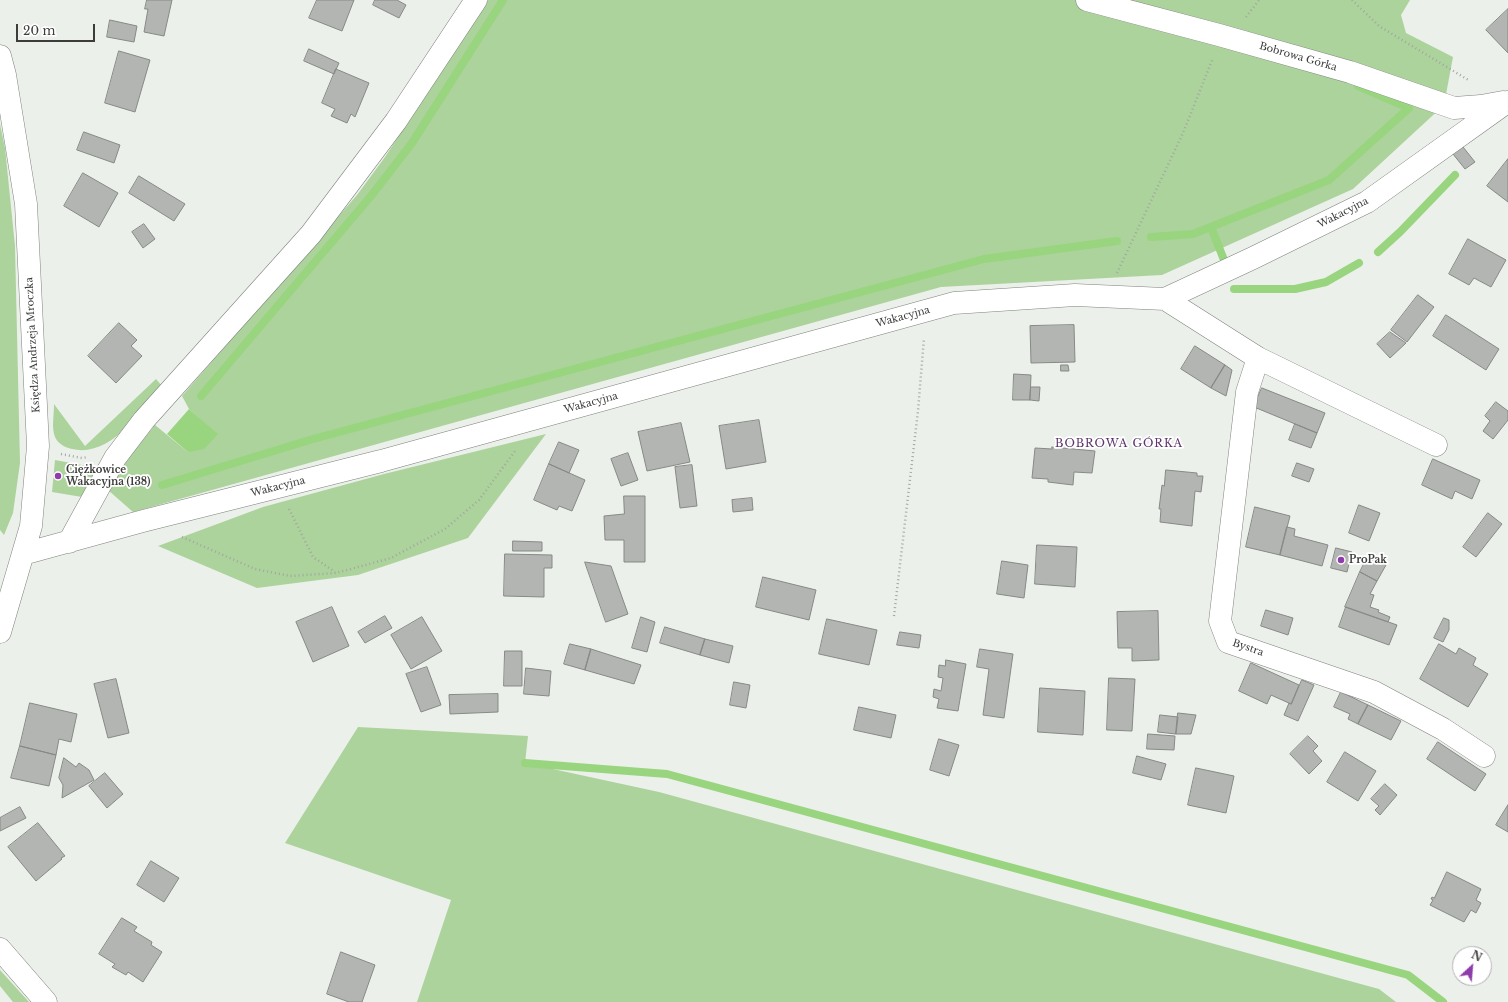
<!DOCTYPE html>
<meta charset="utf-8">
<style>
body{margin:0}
#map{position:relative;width:1508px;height:1002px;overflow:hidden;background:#ecf0eb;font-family:"Libre Baskerville",serif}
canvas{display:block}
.north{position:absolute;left:1452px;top:946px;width:40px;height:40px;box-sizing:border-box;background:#fff;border:1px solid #b1b1b1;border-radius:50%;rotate:26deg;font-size:11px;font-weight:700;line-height:16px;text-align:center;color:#3c3d3b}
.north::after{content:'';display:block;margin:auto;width:14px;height:18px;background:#8f3cab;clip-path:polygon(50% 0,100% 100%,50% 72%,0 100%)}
.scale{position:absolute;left:16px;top:24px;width:79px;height:18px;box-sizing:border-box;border:2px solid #3c3d3b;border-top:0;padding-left:5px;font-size:12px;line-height:14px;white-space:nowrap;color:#3c3d3b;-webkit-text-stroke:3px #fff;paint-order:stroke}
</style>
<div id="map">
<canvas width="1508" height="1002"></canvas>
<div class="north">N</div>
<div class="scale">20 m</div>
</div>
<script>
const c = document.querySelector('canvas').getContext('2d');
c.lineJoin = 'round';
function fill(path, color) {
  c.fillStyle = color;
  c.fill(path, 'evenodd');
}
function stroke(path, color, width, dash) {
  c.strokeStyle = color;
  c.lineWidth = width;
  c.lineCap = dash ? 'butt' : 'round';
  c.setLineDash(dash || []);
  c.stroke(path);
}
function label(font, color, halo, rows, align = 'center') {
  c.font = font + ' "Libre Baskerville",serif';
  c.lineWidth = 3.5;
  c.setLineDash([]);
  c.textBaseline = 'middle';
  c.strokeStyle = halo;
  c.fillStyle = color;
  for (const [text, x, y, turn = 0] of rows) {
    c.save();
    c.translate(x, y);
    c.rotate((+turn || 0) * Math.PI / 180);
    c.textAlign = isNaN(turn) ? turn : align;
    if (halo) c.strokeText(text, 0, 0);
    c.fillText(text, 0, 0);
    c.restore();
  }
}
fill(new Path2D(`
 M488,0h922l-9,15 5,18 47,24 -9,48 -91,84 -191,86 -221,12 -808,225 -25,-22 19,-31 28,-34 33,27 29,-18 -28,-25 -7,-13 175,-201 28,-38z
 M0,124l5,24 10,98 5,217 -7,50 -9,22 -4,-5z
 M156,379l6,7c-21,26 -52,72 -90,63 -25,-6 -18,-25 -18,-45l31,42z
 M546,434l-78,104 -110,37 -101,13 -99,-42 105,-39 121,-33z
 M55,460l43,8 -16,29 -30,-5z
 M358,727l170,9 -3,27 134,29 720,197 17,13h-979l34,-102 -166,-57z
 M0,970l29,32h-16l-13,-16z`), '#acd39b');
fill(new Path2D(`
 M189,409l29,25 -14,15 -16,3 -21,-18z`), '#99d47f');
stroke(new Path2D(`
 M1211,227l13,33
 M1151,237l42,-3 136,-54 80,-72 -51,-22
 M1378,252l22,-20 55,-57
 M1234,289h61l31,-7 33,-19
 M201,396l170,-200 41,-53 91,-143
 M162,485l151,-46 671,-180 133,-18
 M525,763l142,11 741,201 35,27`), '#99d47f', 8);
const building = new Path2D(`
 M147,0h25l-8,36 -20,-4 4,-23h-3z
 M317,0h37l-12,31 -33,-13z
 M375,0h22l9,5 -7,13 -26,-13z
 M1508,9v44l-22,-23z
 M110,20l27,6 -3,16 -27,-5z
 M309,49l30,14 -5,11 -30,-13z
 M119,51l31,9 -15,52 -30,-9z
 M336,69l33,14 -14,34 -4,-3 -4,9 -16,-7 4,-7 -13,-6z
 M84,132l36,13 -6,18 -37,-13z
 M1463,147l12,15 -10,7 -12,-15z
 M1508,159v43l-21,-16z
 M83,173l35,20 -19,34 -35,-21z
 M139,176l46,28 -11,17 -45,-28z
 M144,224l11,15 -12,9 -11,-16z
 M1468,239l38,21 -15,27 -17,-9 -5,7 -20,-11z
 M1418,295l16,12 -27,35 -16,-12z
 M1446,315l53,34 -13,21 -53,-34z
 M119,323l18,17 -6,6 11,10 -26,27 -28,-27z
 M1074,325l1,37 -44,1 -1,-37z
 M1390,332l16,11 -16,15 -13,-14z
 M1195,346l30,19 -14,23 -30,-19z
 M1061,365h7l1,6h-8z
 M1225,365l7,5 -6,26 -15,-8z
 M1014,374l17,1 -1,25h-17z
 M1031,387h9l-1,14 -9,-1z
 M1262,388l63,25 -8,20 -63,-26z
 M1496,402l12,9v9l-15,19 -10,-8 7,-10 -5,-5z
 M759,420l7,42 -40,7 -7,-43z
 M681,423l9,39 -43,9 -9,-39z
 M1295,424l22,9 -6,15 -22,-8z
 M559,442l20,8 -10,23 -20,-9z
 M1052,447l43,4 -3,22 -18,-1 -1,13 -25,-3v-3l-16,-1 3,-30 17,1z
 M628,453l10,27 -17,6 -10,-27z
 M1433,459l47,21 -8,19 -17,-8 -3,8 -30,-14z
 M1297,463l17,6 -5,13 -17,-6z
 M549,464l36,16 -13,31 -13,-5 -2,4 -23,-10z
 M692,465l5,41 -17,2 -5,-41z
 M1166,470l31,3v3h6l-2,16 -6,-1 -3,35 -32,-4 1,-13h-2l3,-24 2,1z
 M624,496h21v66h-21v-22h-19l-1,-24 20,-2z
 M752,498l1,12 -20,2 -1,-12z
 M1359,505l21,8 -11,28 -20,-8z
 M1255,507l35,9 -10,39 -34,-8z
 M1488,513l14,11 -26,33 -13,-10z
 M1287,527l8,2 -1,7 34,9 -6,21 -42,-11z
 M513,541l29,1v9h-29z
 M1037,545l40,2 -2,40 -40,-3z
 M1336,548l16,4 -5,20 -16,-4z
 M505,554l47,1v13h-8v29l-40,-1z
 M1368,556l18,9 -9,16 -17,-9z
 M1002,561l26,4 -4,33 -27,-4z
 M585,562l26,4 17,48 -22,8z
 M1360,572l17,9 -7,13 4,1 -4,12 9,3 -1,2 12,5 -2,5 -43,-15z
 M763,577l53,13 -7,30 -53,-13z
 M332,607l17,39 -36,16 -17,-40z
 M1346,607l51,18 -8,20 -50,-18z
 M1266,610l27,8 -5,17 -27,-9z
 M1158,611l1,49 -27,1v-13h-14l-1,-36z
 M385,616l7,12 -27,15 -7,-11z
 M422,617l20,34 -31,18 -20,-34z
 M641,617l14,5 -8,30 -15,-4z
 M1444,618l5,2v10l-6,12 -9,-4z
 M827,619l50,11 -8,35 -50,-11z
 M665,627l40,12 -5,16 -40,-12z
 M900,632l21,3 -2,13 -22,-3z
 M705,639l28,7 -4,17 -29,-8z
 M570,644l21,5 -6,21 -21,-6z
 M1439,644l17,10 3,-6 17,10 -3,7 15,9 -20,33 -48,-28z
 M591,649l50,16 -7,19 -49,-14z
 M980,649l33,5 -9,64 -21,-3 6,-46 -12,-2z
 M505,651h17v35h-18z
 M946,660l20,4 -8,47 -21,-3 2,-9 -6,-2 1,-8 7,2 2,-13 -5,-1 1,-12 6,1z
 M1251,663l48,22 -8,19 -20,-9 -4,9 -28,-13z
 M427,667l14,38 -20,7 -15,-38z
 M526,668l25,3 -2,25 -25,-2z
 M1109,678l26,1 -3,52 -25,-1z
 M116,679l13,54 -21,5 -14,-54z
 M1302,680l12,5 -16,36 -14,-6 5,-12 2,1z
 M734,682l16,3 -4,23 -16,-3z
 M1040,688l45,3 -2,44 -45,-3z
 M1341,692l27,13 -10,19 -10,-5 2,-5 -16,-7z
 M498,694v18l-48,2 -1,-19z
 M30,703l47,11 -6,28 -12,-3 -3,16 -36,-9z
 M1368,705l33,16 -10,19 -33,-16z
 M859,707l37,8 -5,23 -37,-8z
 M1178,713l18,2 -5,19h-15z
 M1160,715l18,2 -2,17 -18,-2z
 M1148,734l27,2 -1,14 -27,-1z
 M1308,736l10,10 -5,5 9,10 -13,13 -19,-20z
 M939,739l20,6 -10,31 -19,-6z
 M1438,742l48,32 -11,17 -48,-32z
 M20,746l36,9 -7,31 -38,-8z
 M1345,752l31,19 -18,30 -31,-19z
 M1137,756l29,8 -5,16 -28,-7z
 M64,758l12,9 3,-4 10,7 5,10 -32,18 1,-13 -4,-7z
 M1196,768l38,8 -8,37 -38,-8z
 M105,773l18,21 -16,14 -18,-22z
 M1385,784l12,11 -17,20 -5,-5 4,-4 -8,-7z
 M1508,805v27l-12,-7z
 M20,807l6,11 -26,13v-13z
 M38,823l27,33 -4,2 1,1 -26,22 -28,-34z
 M151,861l28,17 -15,24 -27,-17z
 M1447,872l34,17 -5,11 5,3 -5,10 -5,-3 -7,12 -34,-17 3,-5 -2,-1 1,-2 2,1z
 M122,918l15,9 -3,4 18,11 -1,3 11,7 -19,30 -15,-10 -2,3 -14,-8 3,-3 -16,-10z
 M341,952l34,13 -13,37h-13l-22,-8z`);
fill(building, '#b2b5b1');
stroke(building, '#868985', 1);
const minor = new Path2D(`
 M1087,0l132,35 131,37 104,36 27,-2 22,-4
 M0,56l5,19 21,129 12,242 -7,80 -31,106
 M1165,299l93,59 178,87
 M1258,358l-11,34 -27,229 8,21 146,50 69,37 41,27
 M69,542l46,-84 29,-38 167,-186 85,-113 80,-121
 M23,554l120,-33 238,-60 573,-158 121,-8 90,4 88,-41 114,-56 140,-100
 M0,949l46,53`);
stroke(minor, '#7f827d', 23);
stroke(new Path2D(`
 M1352,0l27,26 91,55
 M1246,17l13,-17
 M1117,273l66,-140 30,-75
 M61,454l21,4 6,-1
 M289,509l24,48 22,15
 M182,537l73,32 35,7 46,-3 55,-15 54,-29 34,-29 36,-49
 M894,616l24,-205 6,-73`), '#a3a6a2', 2.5, [1, 3]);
stroke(minor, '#fff', 22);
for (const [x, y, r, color] of [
 [58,476,4,"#8f3cab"],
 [1341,560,4,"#8f3cab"]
]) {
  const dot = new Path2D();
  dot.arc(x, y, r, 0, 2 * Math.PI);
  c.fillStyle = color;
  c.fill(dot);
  stroke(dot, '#fff', 1.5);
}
label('10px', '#3c3d3b', '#fff', [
 ["Bobrowa Górka",1298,57,16],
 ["Wakacyjna",1343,213,-27],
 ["Wakacyjna",903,317,-15],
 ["Księdza Andrzeja Mroczka",33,345,-93],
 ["Wakacyjna",591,403,-15],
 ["Wakacyjna",278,487,-14],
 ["Bystra",1248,648,19]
]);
label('bold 10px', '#3c3d3b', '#fff', [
 ["Ciężkowice",66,470],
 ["Wakacyjna (138)",66,482],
 ["ProPak",1349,560]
], 'left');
c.letterSpacing = '1px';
label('11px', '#5d346b', '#fff', [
 ["BOBROWA GÓRKA",1119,444]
]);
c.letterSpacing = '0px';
</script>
